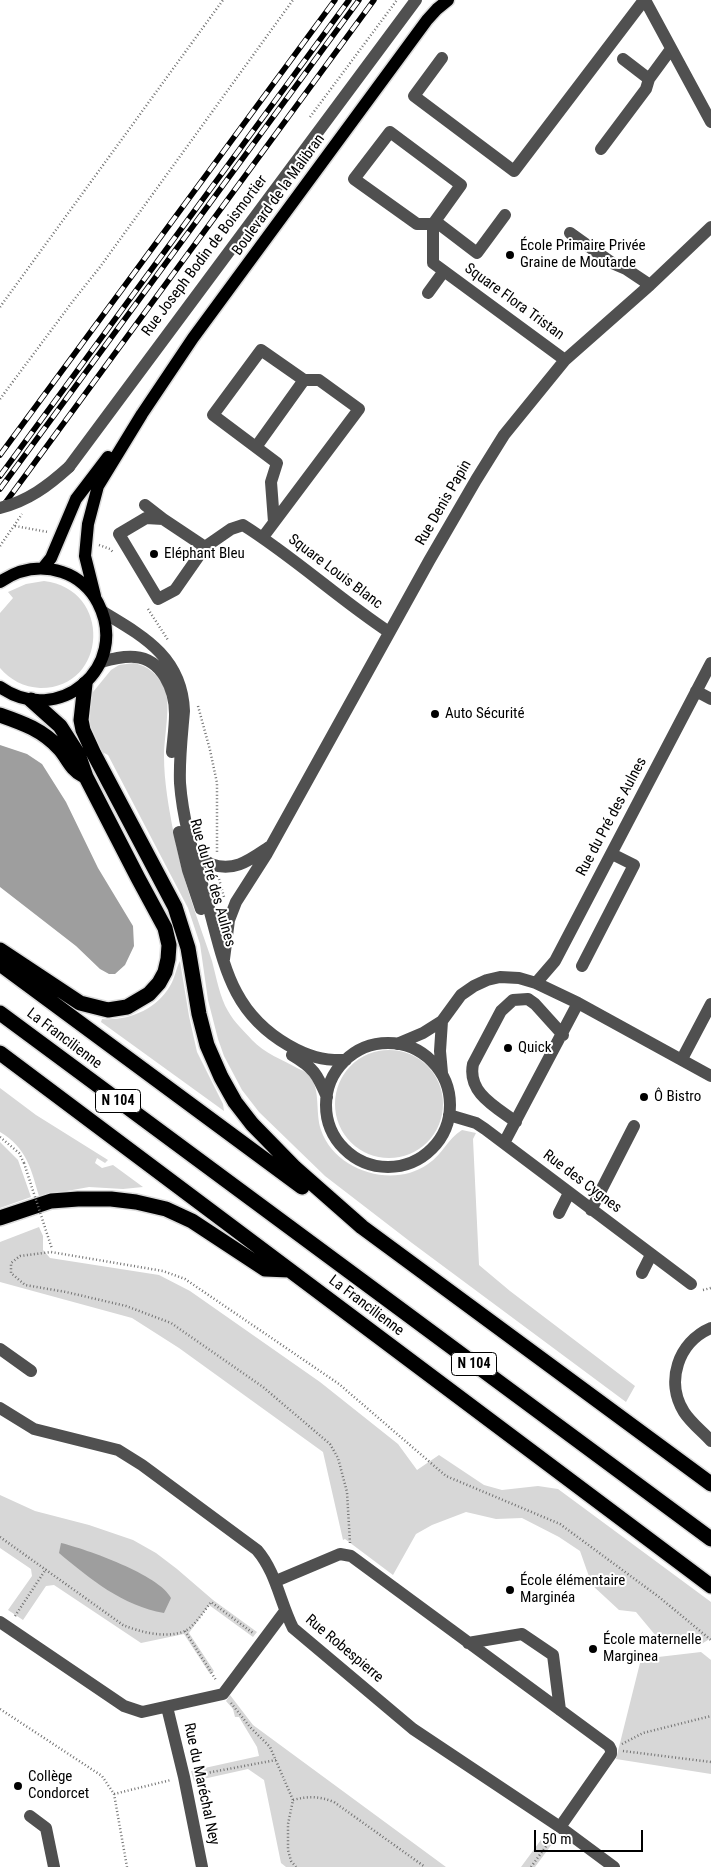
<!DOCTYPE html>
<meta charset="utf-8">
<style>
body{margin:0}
#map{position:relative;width:711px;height:1867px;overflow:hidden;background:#fff;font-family:"Roboto Condensed",sans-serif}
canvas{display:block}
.scale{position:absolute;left:534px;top:1830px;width:109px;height:22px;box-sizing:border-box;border:2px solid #000;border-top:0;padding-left:6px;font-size:15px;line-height:18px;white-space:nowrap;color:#000;-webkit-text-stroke:4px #fff;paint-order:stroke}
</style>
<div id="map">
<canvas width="711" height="1867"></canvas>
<div class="scale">50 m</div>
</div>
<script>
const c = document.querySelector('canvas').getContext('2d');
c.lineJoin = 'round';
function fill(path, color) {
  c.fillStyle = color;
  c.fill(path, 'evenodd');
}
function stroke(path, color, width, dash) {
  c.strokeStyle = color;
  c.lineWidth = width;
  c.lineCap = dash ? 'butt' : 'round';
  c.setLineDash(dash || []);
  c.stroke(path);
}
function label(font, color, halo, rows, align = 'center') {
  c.font = font + ' "Roboto Condensed",sans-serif';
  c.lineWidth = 4;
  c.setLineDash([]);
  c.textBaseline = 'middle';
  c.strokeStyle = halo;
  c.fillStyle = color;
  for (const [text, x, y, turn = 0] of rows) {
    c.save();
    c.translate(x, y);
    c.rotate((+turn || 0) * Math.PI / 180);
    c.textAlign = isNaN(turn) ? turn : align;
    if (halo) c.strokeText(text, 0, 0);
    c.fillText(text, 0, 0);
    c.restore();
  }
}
fill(new Path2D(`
 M44,581c69,8 64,108 -4,107 -16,-1 -30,-8 -40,-20v-55l13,-15 -5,-6 18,-8z
 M134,663c14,3 25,12 31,26 6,15 -1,49 -1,67 0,26 5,53 10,79 8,43 24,85 38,126 4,15 8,37 16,50 6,11 16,20 24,29 12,13 31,20 45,28 4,2 10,4 13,8 11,15 5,36 11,54 14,41 72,59 107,34 14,-9 20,-26 34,-34l14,3 -3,6 6,126 31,26 125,95 -9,16 -214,-159 -87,-67 -66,-64 -17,-22 -18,-34 -6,-17 -10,-39 -8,-56 -12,-36 -80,-153 -6,-3 -8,-10 -7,-27 2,-12 4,-11 18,-22 8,-5z
 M180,961l9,55 8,36 26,52 1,7 -123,-89 1,-3c26,2 54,-9 68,-33 5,-8 6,-18 10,-25z
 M335 1104a54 54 0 1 1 108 0a54 54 0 1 1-108 0Z
 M0,1088l36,27 72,45 -3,3 -8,-5 -2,5 7,5 11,-3 30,22 -20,2 -34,-2 -50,9c-8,-27 -12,-48 -39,-64z
 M0,1142l18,18 13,37 -31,11z
 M39,1227l4,9v14l7,8 109,17 31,16 130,91 78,62 19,26 22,-15 45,30 18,5 36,-4 20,3 153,113v36l-11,7 -44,-9 -20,-24 -17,-2 -27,-25 -12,-34 -21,-14 -37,-19 -26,1 -30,-7 -34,13 -16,9 -23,41 -48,-36 -2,1 -20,-88 -144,-104 -47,-30 -132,-36v-40z
 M0,1495l35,16 54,14 44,15 23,13 21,16 36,31 44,32 -4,5 -44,-32 -20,28 25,38 -4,3 -26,-40 -43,9 -87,-58 -8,1 -23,34 -15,-10 24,-34 -1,-7 -31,-21z
 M701,1652l10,8v114l-95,-15 25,-100z
 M230,1695l23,30 193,142h-160l-5,-4 -17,-83 -16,-11 -54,12 -3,-10 68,-15 -2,-9 -18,-30h-4l-2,-8 -7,-8z
 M546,1833l9,7 -20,27h-14z`), '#d7d7d7');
fill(new Path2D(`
 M0,745l27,9 15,10 24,38 32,66 35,58 1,20 -9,19 -10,9h-6l-9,-5 -24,-23 -76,-59z
 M61,1543c25,6 99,32 110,55l-7,15c-41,-7 -74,-34 -105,-60z`), '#9e9e9e');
const major = new Path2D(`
 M43,568l8,-10 25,-59 32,-42
 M0,582c19,-13 40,-17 62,-10 16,5 29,17 36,31 33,64 -40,125 -98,84
 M95,596l-10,-40 3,-32 10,-38 44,-72 51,-76 234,-318 10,-11 11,-9`);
const highway = new Path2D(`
 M85,684l-4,36 2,10 11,24 81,153 13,41 11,66 8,31 14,32 14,25 17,22 43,44 67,59 349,257
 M0,715c23,8 43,15 60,34 8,9 11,20 23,26
 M0,950l80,53 28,7 19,-3 22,-13 10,-11 6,-11 3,-13 1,-14 -4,-17 -27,-50 -52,-101 -8,-23 -18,-28 -29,-26
 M0,964l302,223
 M0,1013l711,526
 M0,1053l711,533
 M0,1218l51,-17 27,-2h33l25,3 30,7 26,12 73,48 24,1`);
stroke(major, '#dbdbdb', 15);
stroke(highway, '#dbdbdb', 18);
stroke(new Path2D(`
 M310,117l87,-117
 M0,307l223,-307
 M0,399l73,-98 27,-34 193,-267
 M15,526l33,6
 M99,545l11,4 4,4
 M0,546l22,-32
 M148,609l20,31
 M198,706l12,44 7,33v70
 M219,879l5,18
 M0,1137l19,16 5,10
 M703,1290l8,-2
 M0,1537l123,88c17,7 43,14 62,6 10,-5 19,-20 26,-29l42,31
 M350,1543l-3,-51 -9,-34 -8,-14 -67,-57 -92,-64 -45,-17 -60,-14 -41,-7 -14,-12v-10l9,-7 31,-4 112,19 22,8 154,105 107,92 114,48 99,73 52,43
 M15,1616l31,-47
 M185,1631l31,49
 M231,1703l19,24 20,20 23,53 -5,24v26l3,11 5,6
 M0,1709l102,67 12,18 13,73
 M622,1744l21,-11 68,-17
 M623,1751l88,11
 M196,1775l80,-15
 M114,1794l57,-14
 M293,1800c15,-4 26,-4 41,2l91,65
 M531,1867l21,-29`), '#727272', 2.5, [1, 2.5]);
stroke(new Path2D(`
 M645,0l66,122
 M442,58l-28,38 100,75 130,-171
 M649,79l22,-30
 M601,149l45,-60 3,-10 -26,-20
 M505,215l-28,38 -38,-29h-22l-63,-45 36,-47 71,53 -28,39v39l132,97
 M570,233l42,30 14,6 24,16
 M428,293l16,-22
 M256,447l48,-67
 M69,467l347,-467
 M145,505l18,14
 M263,537l96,-128 -40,-29h-15l-43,-30 -48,65 64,48 -6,19 3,40
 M205,547l-42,-28 -17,-1 -27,16 39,65 17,-9 30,-43 26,-18 12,-4c51,32 96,74 146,107
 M103,612c40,24 79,45 81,99 -2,24 -5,48 -4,72 3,41 16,79 27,118 17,60 22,110 81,144 19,11 35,16 58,15
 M101,662c11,-3 22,-6 34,-5 27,2 40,33 40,57 0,13 -2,26 -3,38
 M696,691l15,8
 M179,832l9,38 13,39
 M193,849c5,8 10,11 18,15 23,9 40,-5 58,-17
 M224,959l5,-39 7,-18 30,-47 163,-294 47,-81 28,-45 61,-75 85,-75 61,-58
 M582,966l52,-101 -22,-11
 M536,983l19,-22 156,-298
 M326 1105a62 62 0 1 1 124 0a62 62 0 1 1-124 0Z
 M397,1044l26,-11 19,-12 19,-26 13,-9 13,-6 13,-3 19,1 17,5 42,20 133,73
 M292,1055c22,13 25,19 35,42
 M682,1059l29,-55
 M442,1073l-2,-22 2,-30
 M449,1115l27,8 9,6 206,155
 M516,1122c-20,-15 -49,-29 -43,-58l28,-53 12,-11 15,-1 7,5 28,31
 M504,1143l74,-140
 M591,1210l43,-84
 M559,1213l10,-20
 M642,1273l9,-18
 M711,1328c-33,14 -46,54 -27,84 7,11 19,20 27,29
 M0,1349l31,22
 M0,1408l34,21 84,21 24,15 115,85c19,22 23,52 36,78l120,101 147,98 54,40
 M276,1581l64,-27 11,2 258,190 2,4v4l-51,73
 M0,1622l124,84 18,6 81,-18 62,-83
 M468,1643l54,-9 31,21 7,55
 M167,1707l17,70 18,90
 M30,1816l16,12 8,39`), '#505050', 12);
stroke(major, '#000', 12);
stroke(highway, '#000', 15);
const rail = new Path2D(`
 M0,455l335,-455
 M0,476l349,-476
 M0,489l359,-489
 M0,510l374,-510`);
stroke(rail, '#000', 5.5);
stroke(rail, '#fff', 4, [11]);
stroke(new Path2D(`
 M24,1163l28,86`), '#727272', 2.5, [1, 2.5]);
stroke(new Path2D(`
 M0,508c28,-7 48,-22 69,-41`), '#505050', 12);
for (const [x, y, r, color] of [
 [510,255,5,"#000"],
 [154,554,5,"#000"],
 [435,714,5,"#000"],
 [508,1048,5,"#000"],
 [644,1097,5,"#000"],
 [510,1590,5,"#000"],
 [593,1649,5,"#000"],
 [18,1786,5,"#000"]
]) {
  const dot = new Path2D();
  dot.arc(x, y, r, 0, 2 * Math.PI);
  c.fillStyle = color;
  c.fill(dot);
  stroke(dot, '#fff', 2);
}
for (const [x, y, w] of [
 [118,1101,45],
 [474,1364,45]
]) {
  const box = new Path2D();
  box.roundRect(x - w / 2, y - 11.5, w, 23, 4);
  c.fillStyle = '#fff';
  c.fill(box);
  stroke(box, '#000', 1);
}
label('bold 14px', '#000', null, [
 ["N 104",118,1101],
 ["N 104",474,1364]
]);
label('15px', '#000', '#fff', [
 ["Boulevard de la Malibran",279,195,-54],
 ["Rue Joseph Bodin de Boismortier",205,256,-53],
 ["Square Flora Tristan",514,302,36],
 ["Rue Denis Papin",444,503,-60],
 ["Square Louis Blanc",335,572,37],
 ["Rue du Pré des Aulnes",612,817,-62],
 ["Rue du Pré des Aulnes",212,883,74],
 ["La Francilienne",64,1039,37],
 ["Rue des Cygnes",582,1182,37],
 ["La Francilienne",366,1306,37],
 ["Rue Robespierre",344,1649,40],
 ["Rue du Maréchal Ney",201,1784,78]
]);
label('15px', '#000', '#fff', [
 ["École Primaire Privée",520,246],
 ["Graine de Moutarde",520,263],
 ["Eléphant Bleu",164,554],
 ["Auto Sécurité",445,714],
 ["Quick",518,1048],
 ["Ô Bistro",654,1097],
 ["École élémentaire",520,1581],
 ["Marginéa",520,1598],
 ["École maternelle",603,1640],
 ["Marginea",603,1657],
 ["Collège",28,1777],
 ["Condorcet",28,1794]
], 'left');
</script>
